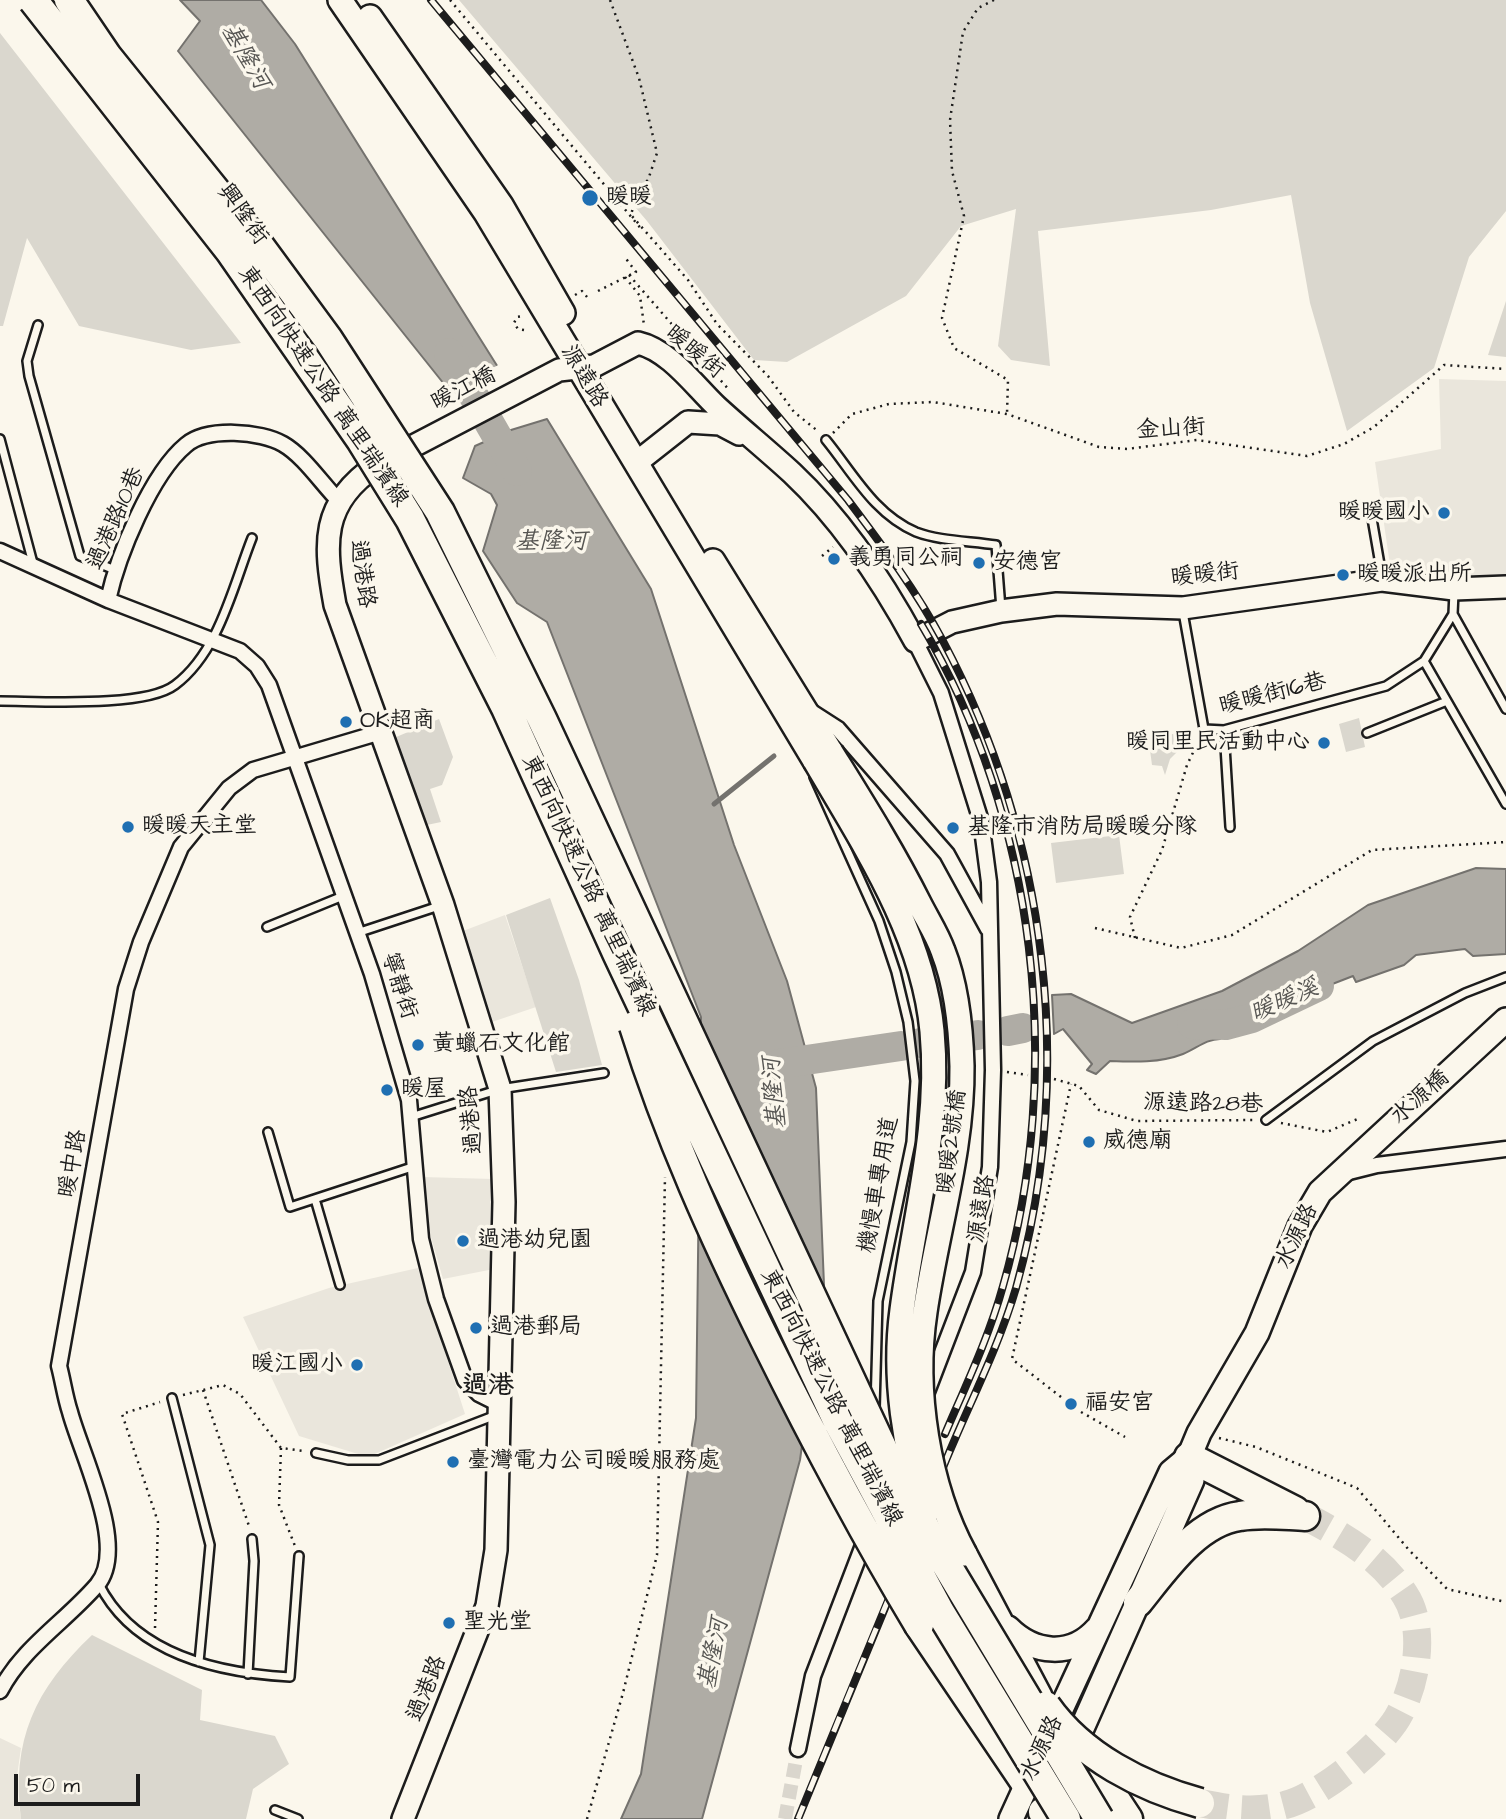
<!DOCTYPE html>
<meta charset="utf-8">
<style>
body{margin:0}
#map{position:relative;width:1506px;height:1819px;overflow:hidden;background:#fbf7ec;font-family:"Architects Daughter",sans-serif}
canvas{display:block}
.scale{position:absolute;left:14px;top:1774px;width:126px;height:32px;box-sizing:border-box;border:4px solid #1c1c1c;border-top:0;padding-left:9px;font-size:21px;line-height:24px;white-space:nowrap;color:#1c1c1c;-webkit-text-stroke:5px #fbf7ec;paint-order:stroke}
</style>
<div id="map">
<canvas width="1506" height="1819"></canvas>
<div class="scale">50 m</div>
</div>
<script>
const c = document.querySelector('canvas').getContext('2d');
c.lineJoin = 'round';
function fill(path, color) {
  c.fillStyle = color;
  c.fill(path, 'evenodd');
}
function stroke(path, color, width, dash) {
  c.strokeStyle = color;
  c.lineWidth = width;
  c.lineCap = dash ? 'butt' : 'round';
  c.setLineDash(dash || []);
  c.stroke(path);
}
function label(font, color, halo, rows, align = 'center') {
  c.font = font + ' "Architects Daughter","LXGW WenKai TC",sans-serif';
  c.lineWidth = 7;
  c.setLineDash([]);
  c.textBaseline = 'middle';
  c.strokeStyle = halo;
  c.fillStyle = color;
  for (const [text, x, y, turn = 0] of rows) {
    c.save();
    c.translate(x, y);
    c.rotate((+turn || 0) * Math.PI / 180);
    c.textAlign = isNaN(turn) ? turn : align;
    if (halo) c.strokeText(text, 0, 0);
    c.fillText(text, 0, 0);
    c.restore();
  }
}
fill(new Path2D(`
 M1439,379l67,2v199l-59,3 -57,-18 -15,-103 66,-13z
 M505,915l31,92 -44,15 -29,-91z
 M422,1177l71,2 1,90 -51,10 -19,-66z
 M418,1268l47,146 -97,43 -69,-21 -56,-119 86,-29z
 M0,1738l21,10 -5,35 5,36h-21z`), '#eae6dc');
fill(new Path2D(`
 M459,0h1047v211l-37,46 -35,111 -87,63 -37,-128 -19,-108 -80,15 -173,21 12,135 -39,-6 -13,-14 18,-137 -55,17 -55,70 -119,66 -33,-2 -107,-139z
 M0,33l241,310 -50,7 -112,-24 -52,-88 -24,88h-3z
 M1506,301v56l-18,-2z
 M1359,718l6,29 -19,5 -7,-28z
 M439,719l14,38 -11,28 -12,4 11,33 -19,4 -33,-86z
 M1186,731l3,9 -19,19 -5,16 -3,-9 -10,-1 -2,-15 9,-13z
 M1119,835l5,39 -68,9 -5,-40z
 M550,898l29,82 23,85 -46,7 -50,-157z
 M92,1635l110,55 -2,30 75,16 14,28 -36,25 -7,30h-225c-10,-79 14,-130 71,-184z`), '#dad7ce');
const water = new Path2D(`
 M180,0h81l34,44 206,328 -49,22 -274,-343 22,-30z
 M547,419l104,170 83,256 53,136 29,107 8,197 -24,175 -98,359h-81l20,-45 55,-356 5,-401 -154,-395 -30,-19 -34,-52 14,-46 -6,-11 -28,-16 12,-32 36,-16z
 M1476,868l30,1v85l-33,2 -8,-7 -49,6 -12,10 -48,17 -3,-6 -121,47 -12,16c-14,0 -24,10 -37,15 -23,9 -49,8 -73,7l-14,13 -9,-4 5,-6 -29,-35 -9,5 -2,-39 19,-1 61,29 90,-32 76,-40 70,-46z`);
fill(water, '#afaca5');
stroke(water, '#74726e', 2);
fill(new Path2D(`
 M500,364l5,7 -2,4 -50,23 -6,-5z`), '#fbf7ec');
stroke(new Path2D(`
 M714,804l60,-48`), '#74726e', 5);
stroke(new Path2D(`
 M449,353l68,118
 M1192,1024l34,1 26,-7 67,-32
 M1008,1031l15,-3
 M920,1043l58,-8
 M779,1064l122,-18`), '#afaca5', 30);
stroke(new Path2D(`
 M785,1819l13,-70`), '#dad6cd', 14, [14, 7]);
stroke(new Path2D(`
 M1200,1803c30,6 55,10 85,2 34,-8 99,-60 115,-92 17,-32 26,-86 5,-118 -24,-38 -62,-59 -100,-79`), '#dad6cd', 28, [28, 14]);
const lane = new Path2D(`
 M38,325l-11,36 2,15 51,180 35,14
 M0,439l34,128
 M826,440c27,33 48,74 90,92 23,9 55,9 80,13l5,64
 M1370,507l12,69
 M1183,612l21,117 20,1 162,-44 38,-25 29,-47 1,-22
 M1453,614l53,95
 M1424,661l82,143
 M0,701c40,0 145,7 175,-16 44,-33 58,-99 77,-147
 M1224,730l6,97
 M1367,733l80,-32
 M814,777l65,144 17,51 12,50 7,59 -4,61 -33,159 -3,107
 M267,927l76,-31
 M357,933l82,-27
 M411,1117l89,-28 104,-16
 M1266,1120l107,-79 92,-48 41,-16
 M268,1132l22,75 125,-41
 M315,1199l25,86
 M172,1398l38,147 -11,117
 M316,1453l32,7h31l117,-45
 M99,1584c35,70 118,89 191,93l9,-121
 M248,1674l6,-113 -2,-22
 M275,1810l23,9`);
const street = new Path2D(`
 M0,551l108,49c10,-45 43,-126 78,-155 21,-18 75,-14 97,-1 21,12 39,40 56,57
 M108,600l132,51 17,15 12,19 103,289 37,126 12,139 15,60 29,81 14,14 22,11
 M915,641l26,52 40,128 8,61 4,188 -3,97 -17,105 -48,125
 M810,711l28,18 109,125 41,75
 M1345,1173l32,-8 129,-16
 M0,1691c23,-44 65,-69 97,-106 32,-37 -16,-131 -27,-173 -5,-15 -7,-31 -11,-46l67,-377 15,-47 40,-95 48,-59 24,-18 128,-38
 M798,1749l15,-73 54,-141`);
const secondary = new Path2D(`
 M636,463l52,-41 32,2 19,10
 M403,1819l84,-213 9,-56 8,-348 -4,-113 -57,-184 -108,-300c-11,-61 -15,-102 42,-140l182,-95 35,-4 44,-23c31,7 56,42 78,63 25,23 51,44 76,67 50,47 91,109 123,168l37,-19 49,-11 56,-7 126,4 199,-28 72,9 52,-2`);
const primary = new Path2D(`
 M340,0l146,213 329,548
 M370,17l131,188 62,108
 M713,561l118,191
 M965,1554l75,142
 M954,1592l23,67
 M1008,1628c26,26 63,30 89,1
 M1050,1733l121,-261 18,-15 10,-24 58,-100 43,-107 20,-34 186,-172
 M1071,1753l121,-273 -3,-23
 M1011,1819l22,-48`);
const highway = new Path2D(`
 M1189,1457l106,54
 M1138,1602c26,-32 58,-80 102,-86 21,-4 43,-1 65,0
 M919,1625l108,160
 M1073,1749l30,32 25,38
 M1043,1812l4,7`);
stroke(lane, '#1c1c1c', 12);
stroke(street, '#1c1c1c', 19);
stroke(secondary, '#1c1c1c', 26);
stroke(primary, '#1c1c1c', 28);
stroke(highway, '#1c1c1c', 33);
stroke(new Path2D(`
 M450,0l193,231
 M610,0l29,78 18,75 -9,27 -10,9 -7,26 57,65 29,44 51,52 26,36 25,20
 M994,0l-16,8 -15,24 -13,88 2,51 12,45 -22,102 12,30 54,32 -1,34
 M629,275l101,116
 M625,277l15,19 4,29
 M598,291l38,-19 -12,-16
 M575,295l7,-4 5,6
 M524,330l-6,-1 -4,-6 3,-6 7,-1
 M833,433l19,-19 37,-10 44,-2 74,12 92,33 28,2 70,-9 110,16 37,-12 30,-17 70,-62 62,4
 M822,556l11,-9
 M1095,928l86,20 51,-13 140,-85 134,-8
 M1135,938l-5,-21 32,-67 25,-85 13,-27
 M1007,1072l21,3
 M1054,1079l25,7 20,24 38,11 117,-1
 M1281,1123l46,9 33,-14
 M203,1390l47,139
 M183,1395l40,-10 17,9 41,54 23,3
 M1061,1397l-49,-38 59,-275
 M1081,1412l44,25
 M1219,1438l37,9 101,41 52,62 38,39 59,13
 M281,1448l-2,57 16,41
 M155,1628l3,-106 -36,-108 38,-12
 M587,1819l36,-126 34,-138 8,-378`), '#1c1c1c', 2.5, [2, 5]);
stroke(lane, '#fbf7ec', 7);
stroke(street, '#fbf7ec', 14);
stroke(secondary, '#fbf7ec', 21);
stroke(primary, '#fbf7ec', 23);
stroke(highway, '#fbf7ec', 28);
const rail = new Path2D(`
 M431,0l417,500c34,45 69,92 95,141 105,198 133,431 73,647 -18,61 -48,118 -72,177 -49,118 -98,236 -146,354
 M921,624c116,195 144,445 82,662 -14,51 -37,99 -58,148`);
stroke(rail, '#1c1c1c', 8);
stroke(rail, '#fbf7ec', 5, [16]);
const primaryBridge = new Path2D(`
 M831,752c31,50 62,99 88,151 8,16 18,31 24,48 13,33 18,79 19,115 1,83 -25,164 -37,246 -12,78 3,174 40,242
 M815,761c49,84 108,172 117,270 9,95 -18,186 -30,279 -9,66 2,141 24,203`);
const highwayBridge = new Path2D(`
 M33,0l197,251 131,189 49,79 96,189 111,245 221,469 102,190 126,207
 M69,0l38,56 149,185 72,98 112,173 102,207 346,741 49,89 162,270
 M634,1026c34,109 80,211 131,314 48,97 98,192 154,285
 M1046,1706c36,51 96,81 154,97`);
stroke(primaryBridge, '#1c1c1c', 28, []);
stroke(highwayBridge, '#1c1c1c', 33, []);
stroke(primaryBridge, '#fbf7ec', 23);
stroke(highwayBridge, '#fbf7ec', 28);
for (const [x, y, r, color] of [
 [590,198,9,"#1f6fb2"],
 [1444,513,7,"#1f6fb2"],
 [834,559,7,"#1f6fb2"],
 [979,563,7,"#1f6fb2"],
 [1343,575,7,"#1f6fb2"],
 [346,722,7,"#1f6fb2"],
 [1324,743,7,"#1f6fb2"],
 [128,827,7,"#1f6fb2"],
 [953,828,7,"#1f6fb2"],
 [418,1045,7,"#1f6fb2"],
 [387,1090,7,"#1f6fb2"],
 [1089,1142,7,"#1f6fb2"],
 [463,1241,7,"#1f6fb2"],
 [476,1328,7,"#1f6fb2"],
 [357,1365,7,"#1f6fb2"],
 [1071,1404,7,"#1f6fb2"],
 [453,1462,7,"#1f6fb2"],
 [449,1623,7,"#1f6fb2"]
]) {
  const dot = new Path2D();
  dot.arc(x, y, r, 0, 2 * Math.PI);
  c.fillStyle = color;
  c.fill(dot);
  stroke(dot, '#fbf7ec', 2.5);
}
label('23px', '#1c1c1c', '#fbf7ec', [
 ["暖暖",606,198],
 ["暖暖國小",1430,513,"right"],
 ["義勇同公祠",848,559],
 ["安德宮",993,563],
 ["暖暖派出所",1357,575],
 ["OK超商",360,722],
 ["暖同里民活動中心",1310,743,"right"],
 ["暖暖天主堂",142,827],
 ["基隆市消防局暖暖分隊",967,828],
 ["黃蠟石文化館",432,1045],
 ["暖屋",401,1090],
 ["威德廟",1103,1142],
 ["過港幼兒園",477,1241],
 ["過港郵局",490,1328],
 ["暖江國小",343,1365,"right"],
 ["福安宮",1085,1404],
 ["臺灣電力公司暖暖服務處",467,1462],
 ["聖光堂",463,1623]
], 'left');
label('23px', '#1c1c1c', '#fbf7ec', [
 ["興隆街",242,215,54],
 ["暖暖街",694,353,40],
 ["源遠路",583,377,59],
 ["東西向快速公路 萬里瑞濱線",322,387,56],
 ["暖江橋",464,390,-27],
 ["金山街",1171,430,-3],
 ["過港路10巷",117,519,-66],
 ["過港路",361,574,82],
 ["暖暖街",1205,576,-6],
 ["暖暖街16巷",1273,695,-14],
 ["東西向快速公路 萬里瑞濱線",587,886,65],
 ["寧靜街",398,986,72],
 ["水源橋",1421,1098,-42],
 ["源遠路28巷",1203,1105,1],
 ["過港路",473,1120,-95],
 ["暖暖2號橋",953,1142,-83],
 ["暖中路",74,1164,-80],
 ["機慢車專用道",880,1185,-80],
 ["源遠路",983,1209,-81],
 ["水源路",1298,1237,-65],
 ["東西向快速公路 萬里瑞濱線",830,1398,63],
 ["過港路",428,1689,-68],
 ["水源路",1043,1749,-65]
]);
label('italic 24px', '#575653', '#fbf7ec', [
 ["基隆河",244,57,60],
 ["基隆河",551,543],
 ["暖暖溪",1285,1002,-24],
 ["基隆河",776,1093,-95],
 ["基隆河",715,1654,-79]
]);
label('bold 26px', '#1c1c1c', '#fbf7ec', [
 ["過港",488,1388]
]);
</script>
